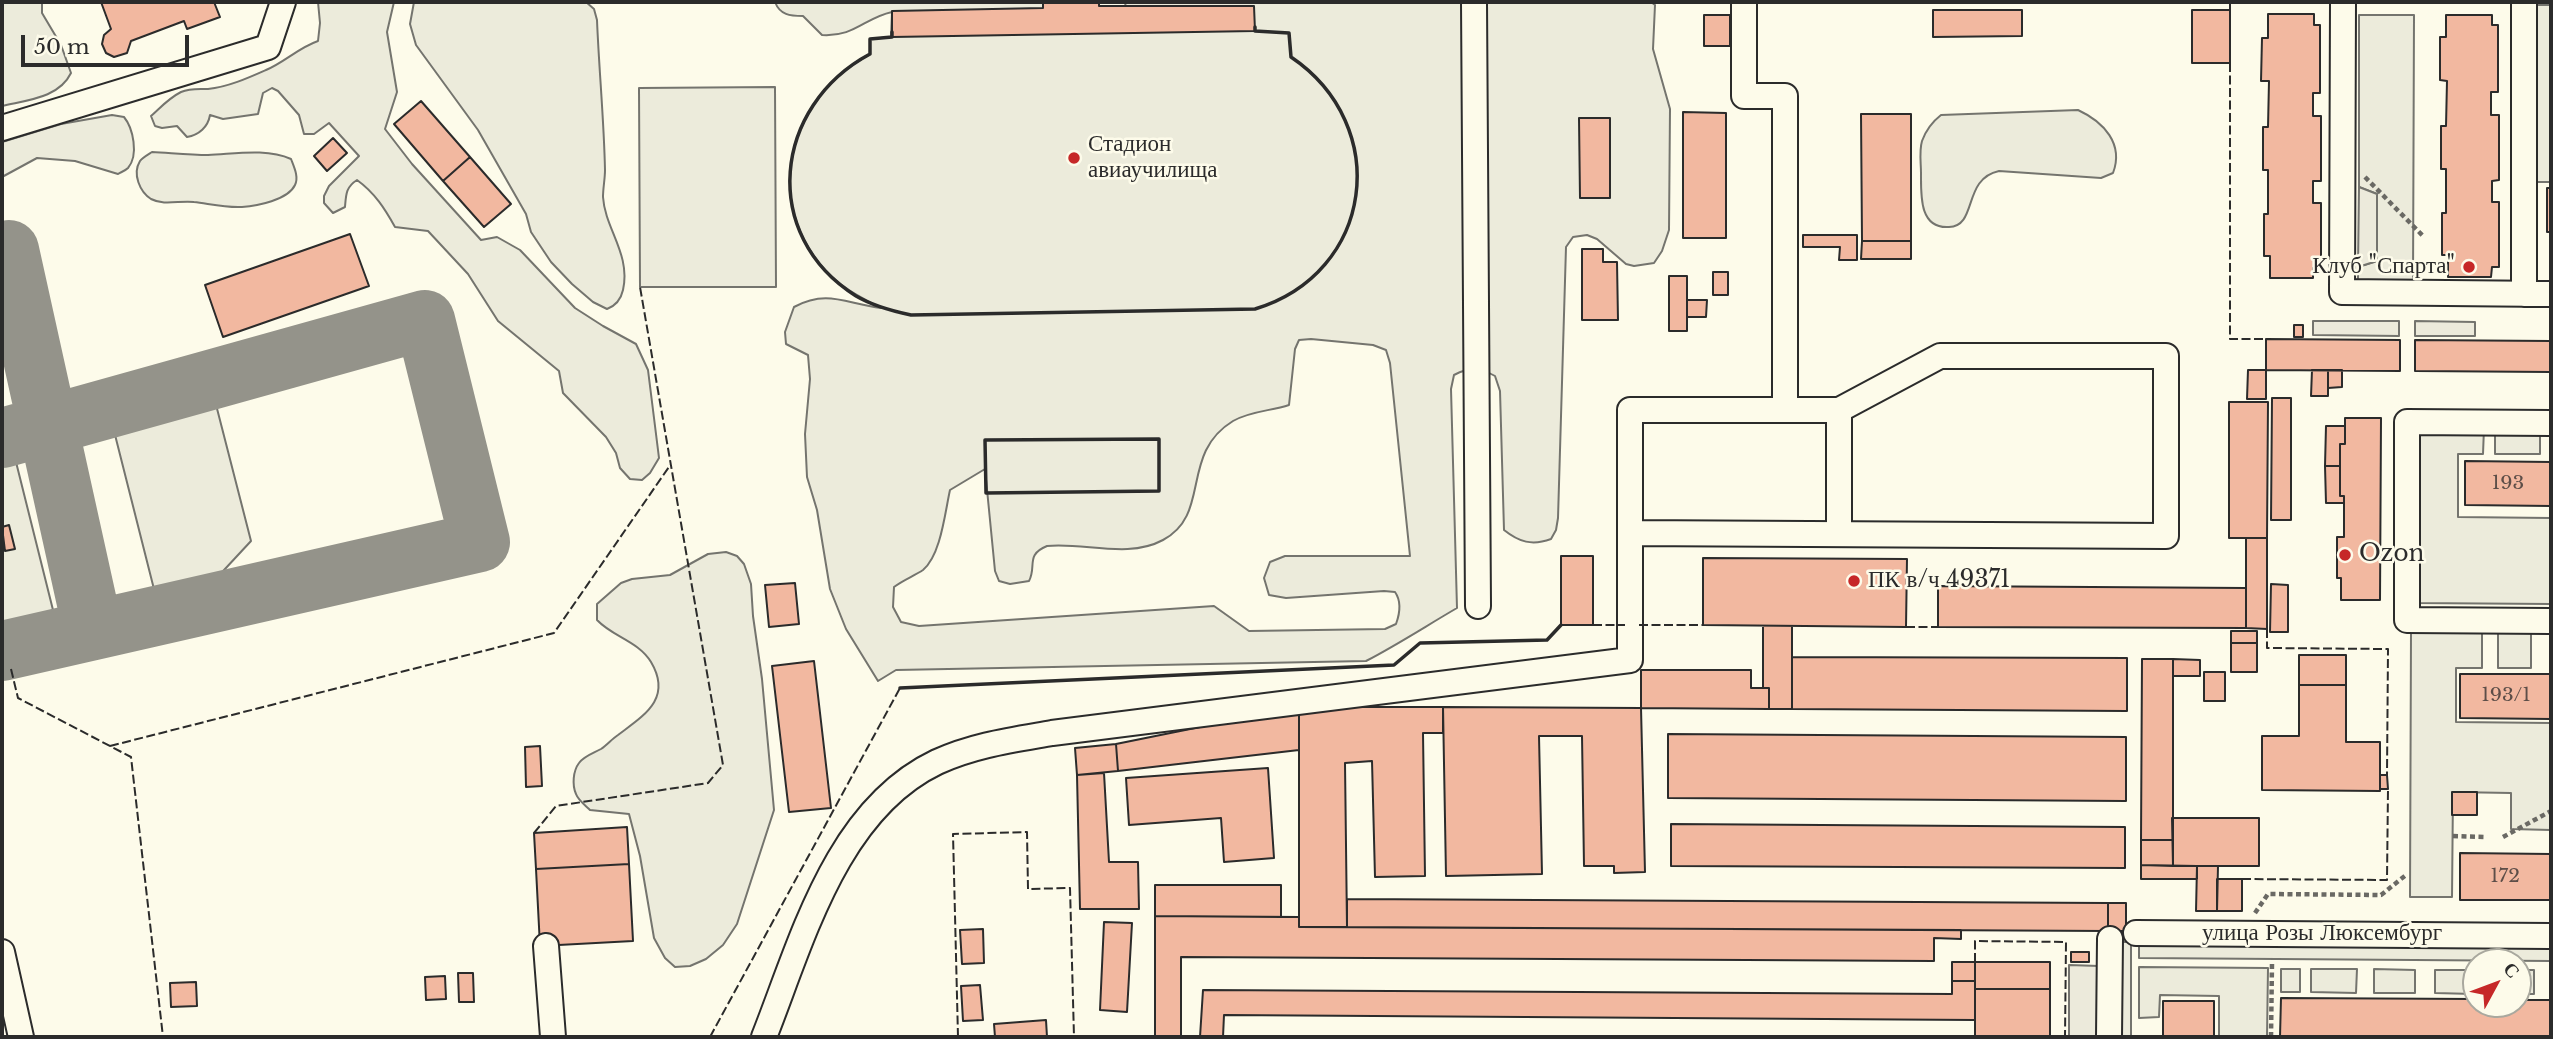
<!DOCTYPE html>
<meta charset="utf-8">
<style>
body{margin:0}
#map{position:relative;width:2553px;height:1039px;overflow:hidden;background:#fdfbea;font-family:"Libre Baskerville",serif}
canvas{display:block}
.frame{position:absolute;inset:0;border:4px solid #2b2b2b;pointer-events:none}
.north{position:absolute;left:2462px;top:948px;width:70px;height:70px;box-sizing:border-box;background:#fdfbea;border:2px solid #a9a89e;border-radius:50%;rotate:49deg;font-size:19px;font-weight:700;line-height:28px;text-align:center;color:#2b2b2b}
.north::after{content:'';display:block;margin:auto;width:24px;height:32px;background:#c62828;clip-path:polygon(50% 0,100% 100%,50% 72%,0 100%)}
.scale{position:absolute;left:21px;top:35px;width:168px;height:32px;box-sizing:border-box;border:4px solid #2b2b2b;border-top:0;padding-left:9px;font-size:21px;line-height:24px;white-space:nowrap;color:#2b2b2b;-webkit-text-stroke:5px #fdfbea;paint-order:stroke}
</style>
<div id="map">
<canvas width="2553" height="1039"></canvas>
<div class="frame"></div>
<div class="north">С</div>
<div class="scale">50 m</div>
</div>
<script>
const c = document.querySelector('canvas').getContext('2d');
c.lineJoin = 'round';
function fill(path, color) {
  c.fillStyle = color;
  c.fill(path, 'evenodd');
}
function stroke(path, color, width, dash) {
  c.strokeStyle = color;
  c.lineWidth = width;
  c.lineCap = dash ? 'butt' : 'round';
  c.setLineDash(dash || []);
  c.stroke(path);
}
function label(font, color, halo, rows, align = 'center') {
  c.font = font + ' "Libre Baskerville",serif';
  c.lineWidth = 5;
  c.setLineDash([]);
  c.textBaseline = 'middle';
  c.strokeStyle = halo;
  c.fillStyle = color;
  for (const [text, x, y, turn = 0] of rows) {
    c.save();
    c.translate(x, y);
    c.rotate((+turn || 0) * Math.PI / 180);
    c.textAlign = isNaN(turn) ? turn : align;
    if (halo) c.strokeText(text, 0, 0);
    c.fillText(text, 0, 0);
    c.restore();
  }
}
const green = new Path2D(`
 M2,2h40v11l19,32 10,28c-12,25 -44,27 -69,33z
 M318,2h76l-7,30 10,60 -12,37 27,35 69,76 16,-3 23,13 55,58 28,18 33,18 12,26 11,88 -9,15 -8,7 -12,-1 -10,-11 -4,-15 -10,-16 -43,-44 -4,-22 -61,-50 -30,-47 -40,-43 -33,-4c-10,-18 -20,-34 -38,-47 -11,7 -11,14 -12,27l-12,6 -9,-10v-7l5,-10 30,-30 -30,-33 -15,11h-10l-5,-19 -21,-24 -6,-3 -9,5 -5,21 -35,5 -13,-4c-2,12 -11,20 -23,22l-10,-11 -15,2 -7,-2 -4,-10c10,-9 18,-18 30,-24 9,-4 17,-3 27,-3 20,-2 40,-11 58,-19 19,-8 32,-22 52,-29l2,-18z
 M414,2h172l8,7 3,11c2,50 7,100 8,150 0,9 -2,18 -2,27 2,32 28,57 20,93 -2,9 -8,16 -16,19l-14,-7 -21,-18 -21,-22 -20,-30 -5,-18 -48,-84 -62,-85 -6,-21z
 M775,2h324v4h26l1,-4h525l4,3 -2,44 17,60 -1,121 -7,21 -8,12 -20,3 -8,-2 -29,-25 -10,-4 -14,2 -7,10 -8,271 -2,12 -5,9c-19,7 -32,3 -47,-9l-4,-139 -5,-15c-16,-9 -25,-9 -41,-1l-3,14 6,219c-31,18 -60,37 -91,53l-470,9 -18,11 -32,-52 -16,-40 -13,-79 -10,-33 -2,-43 5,-55 -2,-24 -22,-11 -1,-12 9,-25c34,-18 52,-3 87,1 -21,-11 -41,-21 -57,-39 -63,-72 -34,-172 46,-215v-15l21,-2 1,-25c-28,6 -37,25 -70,23l-19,-19c-13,0 -23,-1 -28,-14zM1311,339l62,6 13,5 4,13 20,193h-125l-15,6 -6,16 5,17 17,3 98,-7 11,1c7,10 5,21 1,32l-11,5 -136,2 -35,-25 -295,20 -18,-4 -8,-15 1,-20c9,-7 20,-11 29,-17 18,-15 22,-58 27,-80l35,-21 10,102 4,10 11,3 19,-3c8,-15 -4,-26 18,-35 37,-4 81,13 116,-6 49,-26 16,-86 70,-119 17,-10 38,-10 56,-16l6,-56 4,-9z
 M2530,5h21v177h-21z
 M2359,15h55l-1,269h-55v-17l19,-6v-67l-18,-7z
 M775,87l1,200h-136l-1,-199z
 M2078,110c26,12 46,34 35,63l-12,5 -102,-7c-37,8 -21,55 -50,56 -30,2 -28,-32 -28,-54 0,-10 -2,-22 1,-32 4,-11 10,-19 19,-26z
 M112,115l12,2c9,11 15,38 4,51 -3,3 -7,4 -10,6l-43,-13 -38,-3 -35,19v-35l59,-18z
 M152,152c19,1 38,3 56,3 27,-1 58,-7 83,4 3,8 8,18 4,26 -7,15 -38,21 -53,22 -16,1 -32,-3 -48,-5 -13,-2 -30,4 -43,-3 -11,-7 -19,-25 -11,-38 2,-3 9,-7 12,-9z
 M213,393l38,148 -52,56 -41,8 -47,-186z
 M2414,427l70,1 -1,26h-25v63l93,1v86l-138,-1z
 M2495,428h45v26h-45z
 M13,450l45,180 -56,12v-189z
 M726,552l11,4 7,8 7,20 2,32 9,63 12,131 -37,114 -14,21 -17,14 -16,7 -15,1 -10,-9 -11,-20 -14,-82 -11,-42 -39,-4c-4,-4 -12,-10 -14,-16 -4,-9 -3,-23 3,-31 5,-7 15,-10 22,-14 6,-4 11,-10 17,-14 25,-19 55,-36 33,-73 -13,-21 -38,-25 -54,-42v-16l24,-21 11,-4 38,-4 38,-21z
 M2411,631h71v37h-26v54l95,1v107l-40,-1v-36l-58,-1 -1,105h-42z
 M2498,631h33v37h-33z
 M2117,942h14v95h-14z
 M2139,944l412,3v14l-412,-3z
 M2139,967l129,1 -1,69h-48v-41l-59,-1 -1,22 -20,1z
 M2281,969h19v23h-19z
 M2311,969h46l-1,24 -45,-1z
 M2374,969l41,1v23h-41z
 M2435,970h39v24l-39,-1z
 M2518,970h16v24h-16z`);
fill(green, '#ecebdb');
stroke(green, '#74746e', 2);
const parking = new Path2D(`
 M2359,187l18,7v67l-19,6z
 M2313,321h86v15l-86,-1z
 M2415,321l60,1v14h-60z
 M2069,965l30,1v71h-30z`);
fill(parking, '#eceadb');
stroke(parking, '#74746e', 2);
stroke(new Path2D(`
 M9,250l84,380
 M2,438l423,-118 55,222 -478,109`), '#94938a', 60);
const building = new Path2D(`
 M101,2h113l6,15 -33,12 -3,-8 -53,20 -4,12 -13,4 -8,-4 -4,-9 2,-9 7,-6z
 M1043,2h56v4h155l1,25 -363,6v-26l151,-3z
 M1933,10h89v26l-89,1z
 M2192,10h38v53h-38z
 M2268,14h46v11h6v68h-7v23h8v65h-8v22h8v65h-8v10h-43v-22h-6v-42h4v-44h-5v-43h5l1,-46h-8l1,-43h6z
 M1704,15h26v31h-26z
 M2446,15h46v10h6v67h-7v23h8v65l-7,1v21h7v65h-7l-1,10h-43v-22h-6v-42h4v-44h-5v-43h5l1,-45 -7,-1v-43h6z
 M421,101l49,56 -27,24 -49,-57z
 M1683,112l43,1v125h-43z
 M1861,114h50v127h-49z
 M1579,118h31v80h-30z
 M333,138l14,15 -20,18 -13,-15z
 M470,157l41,47 -27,23 -41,-46z
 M2547,188h4v44h-4z
 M350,234l19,52 -146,51 -18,-52z
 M1803,235h54v25h-18l1,-13h-37z
 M1862,241h49v18h-50z
 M1582,249h21v13h14l1,58h-36z
 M1713,272h15v23h-15z
 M1669,276h18v55h-18z
 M1687,300h20l-1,17h-19z
 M2294,325h9v12h-9z
 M2266,339l134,1v31l-134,-1z
 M2415,340l136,1v31l-136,-1z
 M2248,370h18v29h-19z
 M2312,370h16v26h-17z
 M2328,370h14v17l-14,1z
 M2272,398h19v122h-20z
 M2229,402h39l-1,136h-38z
 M2345,418h36l-1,182h-39v-22h-4v-41h7v-41h-4v-52h5z
 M2326,426h19v18h-5v22h-15z
 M2465,461l86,1v44l-86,-1z
 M2325,466h15v30h4v7h-18z
 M9,525l6,24 -10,2 -3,-24z
 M2246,538h21v91l-21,-1z
 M1561,556h32v69h-32z
 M1703,558l204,1 -1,68 -203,-2z
 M795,583l4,41 -30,3 -4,-42z
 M2271,584l17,1v47h-18z
 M1938,586l308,2v40l-308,-1z
 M1763,626h29v83h-23v-21h-6z
 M2231,631h26v12h-26z
 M2231,643h26v29h-26z
 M2299,655h47v30h-47z
 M1792,657l335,1v53l-335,-2z
 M2142,659h31v181h-32z
 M2173,659l27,1v16h-27z
 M814,661l17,147 -42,4 -17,-146z
 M1641,670h110v18h18v21l-128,-1z
 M2204,672h21v29h-21z
 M2460,674h91v45l-91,-1z
 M2299,685h47v57h34v49l-118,-1v-54h37z
 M1299,707h144v26h-20l2,143 -50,1 -3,-116 -27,2 2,164h-48z
 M1299,707v43l-181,21 -2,-27z
 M1443,707l198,1 4,164 -31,1v-7h-30l-2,-130h-43l3,138 -96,2z
 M1668,734l458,3v64l-458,-3z
 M1116,744l2,27 -41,4 -2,-27z
 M540,746l2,40 -16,1 -1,-40z
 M1268,768l6,90 -50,4 -3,-44 -92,7 -3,-47z
 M1104,773l5,89h29l1,47h-59l-3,-134z
 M2380,775h7l1,14h-8z
 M2452,792h25v23h-25z
 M2172,818h87v48h-86z
 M1671,824l454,3v41l-454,-2z
 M627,827l2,37 -93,5 -2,-36z
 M2141,840h32v26l-32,-1z
 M2460,853l91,1v46h-91z
 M629,864l4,77 -93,5 -4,-77z
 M2141,865l56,1v13h-56z
 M2197,866h21l-1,45h-21z
 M2217,879h25v32h-25z
 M1155,885h126v32l-126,-1z
 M1347,899l761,4v28l-761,-4z
 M2108,903h18v28h-18z
 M1155,916l144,1v10l662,3v9l-27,-1v23l-753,-4v80h-26z
 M1104,922l28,1 -5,89 -27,-2z
 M983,929l1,34 -22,1 -2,-34z
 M2071,952h18v10h-18z
 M1952,962h23v19h-23z
 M1975,962h75v27h-75z
 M458,973h15l1,29h-15z
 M445,976l1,23 -20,1 -1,-23z
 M1952,981h23v39l-751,-5 -1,22h-23l3,-47 749,4z
 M196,982l1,24 -26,1 -1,-24z
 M980,985l3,35 -20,1 -2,-35z
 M1975,989h75v48h-75z
 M2281,998l195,1v5h42v-4h33v37h-271z
 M2163,1001h51v36h-51z
 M1046,1020l1,17h-52l-1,-13z`);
fill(building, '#f2b8a0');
stroke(building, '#2b2b2b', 2);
const minor = new Path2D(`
 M1474,2l4,604
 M1744,2v94h41v314
 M2343,2l-1,290 209,2
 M2,128l266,-81 15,-45
 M2524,294v-292
 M2551,423l-144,-1v198l144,1
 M1839,534v-124
 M2136,933l415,3
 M546,946l7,91
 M2,952l19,85
 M764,1037c38,-96 72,-227 173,-275 37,-17 75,-22 115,-29l578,-73c0,-83 0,-167 0,-250h209l101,-54h226v180l-536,-3
 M2109,1037l1,-98`);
stroke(minor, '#2b2b2b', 28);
stroke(new Path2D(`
 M2365,177l59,60
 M2453,836l34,1
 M2503,837l48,-26
 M2255,913l13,-19 113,1 25,-20
 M2271,1037l1,-74`), '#6a6964', 4.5, [5, 3.5]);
stroke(minor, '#fdfbea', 24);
stroke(new Path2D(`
 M2230,10v-8
 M2230,63v276h36
 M1593,625h32
 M1639,625h64
 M1906,627h32
 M2267,629v19l121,1 -1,126
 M2,633l1,4
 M11,669l7,29 113,59 32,280
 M110,746l444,-113 117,-169
 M534,833l22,-27 152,-23 15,-18 -83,-478
 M2242,879l145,1 1,-91
 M1975,962v-21l91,1 -1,95
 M710,1037l190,-349
 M958,1037l-5,-203 74,-2 1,57 42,-1 4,149`), '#2b2b2b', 2, [9, 3.5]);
stroke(new Path2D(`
 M892,32v5l-22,2v15c-97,52 -111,181 -14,242 17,10 36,15 55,19l344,-6c119,-36 138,-183 36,-252l-2,-24 -34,-2v-4
 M1159,439v52l-173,2 -1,-53z
 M900,688l494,-23 26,-22 127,-3 14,-15`), '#2b2b2b', 3.5);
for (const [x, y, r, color] of [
 [1074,158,7,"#c62828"],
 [2469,267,7,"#c62828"],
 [2345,555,7,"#c62828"],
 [1854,581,7,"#c62828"]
]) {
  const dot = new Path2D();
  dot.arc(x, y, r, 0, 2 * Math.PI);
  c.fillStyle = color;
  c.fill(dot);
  stroke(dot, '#fdfbea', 2.5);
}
label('19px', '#5d4e48', null, [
 ["193",2508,484],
 ["193/1",2506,696],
 ["172",2505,877]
]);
label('23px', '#2b2b2b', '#fdfbea', [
 ["Стадион",1088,145],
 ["авиаучилища",1088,171],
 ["Клуб \"Спарта\"",2455,267,"right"],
 ["Ozon",2359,555],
 ["ПК в/ч 49371",1868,581]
], 'left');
label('23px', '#2b2b2b', '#fdfbea', [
 ["улица Розы Люксембург",2322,934]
]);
</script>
